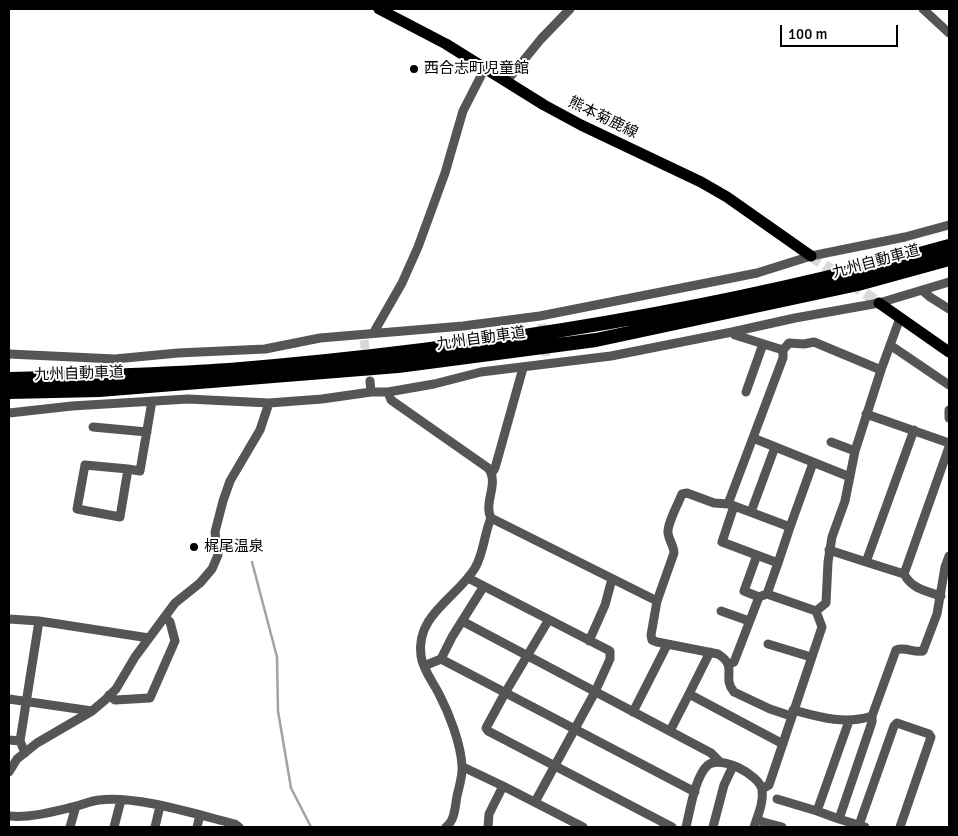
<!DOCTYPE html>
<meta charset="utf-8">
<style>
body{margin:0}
#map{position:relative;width:958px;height:836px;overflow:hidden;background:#fff;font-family:Signika,sans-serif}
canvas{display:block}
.frame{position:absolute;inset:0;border:10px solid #000;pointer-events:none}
.scale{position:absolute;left:780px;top:25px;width:118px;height:22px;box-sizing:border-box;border:2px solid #000;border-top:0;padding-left:6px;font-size:15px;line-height:18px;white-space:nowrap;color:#000;-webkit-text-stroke:4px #fff;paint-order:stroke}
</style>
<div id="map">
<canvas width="958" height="836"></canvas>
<div class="frame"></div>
<div class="scale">100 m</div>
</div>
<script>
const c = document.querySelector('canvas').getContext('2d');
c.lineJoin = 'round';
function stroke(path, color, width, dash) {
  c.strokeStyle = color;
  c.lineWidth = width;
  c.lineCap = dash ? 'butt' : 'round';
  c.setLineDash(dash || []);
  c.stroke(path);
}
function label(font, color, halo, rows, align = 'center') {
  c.font = font + ' Signika,"Noto Sans JP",sans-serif';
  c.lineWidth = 4;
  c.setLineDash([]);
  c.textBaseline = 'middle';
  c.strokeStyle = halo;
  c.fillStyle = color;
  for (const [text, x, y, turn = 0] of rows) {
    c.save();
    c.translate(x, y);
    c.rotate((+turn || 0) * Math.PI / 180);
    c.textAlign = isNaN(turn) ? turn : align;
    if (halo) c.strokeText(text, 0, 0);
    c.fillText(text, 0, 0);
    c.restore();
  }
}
stroke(new Path2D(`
 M252,562l25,95 1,54 13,77 20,39`), '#a3a3a3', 2.5);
stroke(new Path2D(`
 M542,324l4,32
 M364,340l6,41`), '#d9d9d9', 9, [9, 4.5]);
stroke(new Path2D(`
 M811,256l68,47`), '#d9d9d9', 11, [11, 5.5]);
stroke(new Path2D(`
 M923,9l26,24
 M506,82l35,-43 29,-30
 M922,290l8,7 19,12
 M374,332l28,-49 16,-36 27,-74 18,-62 22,-43
 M732,332l3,3 48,15v8l-55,146 -14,-1 -27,-10 -5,1c-4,10 -15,30 -14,39 1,8 6,13 6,20l-17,48 -6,34 1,5 5,2 61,12c21,13 3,23 16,38l36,17 21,7
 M890,345l59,40
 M783,350l6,-7 15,1 10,-2 67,28
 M9,354l106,5 63,-6 87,-4 55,-11 143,-12 77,-10 217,-43 54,-17 94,-19 44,-12
 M370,381l1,11
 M388,392l3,8 97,68c12,15 -5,34 3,50 -7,16 -7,35 -16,50 -18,30 -60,47 -54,88 2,14 12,26 18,38 10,19 22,50 23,72 1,9 -3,21 -5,30 -2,11 -2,24 -11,31
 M746,392l17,-48
 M949,410v8
 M9,413l63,-7 116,-7 81,4 53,-4 49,-7h17l46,-8 47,-12 130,-16 121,-24 63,-14 84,-15 70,-21
 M866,414l83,29
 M93,427l54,5
 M753,438l97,39
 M831,442l24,9
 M128,469l-43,-4 -8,44 43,8 8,-48 12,2 12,-70
 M492,473l3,-5 28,-100
 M729,504l61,23 23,-64
 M734,506l-12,36 56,21 12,-36
 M751,512l24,-65
 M491,518l166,83
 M829,550l37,12 48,-132
 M757,555l-13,36 15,6 5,-2
 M866,562l38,12 45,-127
 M778,563l-11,31 49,17
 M904,574c8,15 22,17 37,22
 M468,578l142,73v8l-15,33 -60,110
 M721,611l28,10
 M9,619l30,2 110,17
 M462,621l249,132 8,8
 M548,621l-43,72 -19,35 2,3 184,96
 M589,641l16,-36 7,-26
 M768,644l43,13
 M710,652l-21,42 94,50
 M441,659l254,133
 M730,664l4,-2 25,-65
 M424,666l17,-7 11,-22 32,-51
 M109,695l6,5 35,-2 25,-57 -5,-19 -5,-5
 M9,699l83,12
 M793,710c26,7 52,15 79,6l24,-66c9,-4 17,3 27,1l14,-37 8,-47 4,-11
 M633,712l34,-67
 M670,731l19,-37
 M9,740l11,1
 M25,753l-5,-12 19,-120
 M463,767l40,19 80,41
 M9,772l8,-13 20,-16 55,-32 13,-11 11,-11 19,-32 40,-54 25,-20 12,-14 6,-14 -3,-23 8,-31 7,-20 30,-51 9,-27
 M762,789l7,-4 53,-158 -6,-16 10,-8 2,-41 4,-25 13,-36 10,-50 26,-81 19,-52
 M777,799l40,12 32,-90
 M817,811l22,8 33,-97v-6
 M9,816c21,2 43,-4 64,-9 9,-2 17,-6 26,-7 38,-5 99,15 136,24l4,3
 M757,819l6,3 19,5
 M839,819l26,8
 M859,825l35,-99 3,-3 32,11 2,3 -31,90
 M70,827l6,-21
 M114,827l7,-27
 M155,827l5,-21
 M197,827l3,-12
 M488,827l1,-13 14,-28
 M686,827c4,-16 9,-51 22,-62 13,-10 50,9 54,24 2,13 -4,26 -8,38
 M713,827l11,-42 9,-19`), '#555', 9);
stroke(new Path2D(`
 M379,9l67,35 98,61 37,20 120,57 26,15 84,59
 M879,303l70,49`), '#000', 11);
stroke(new Path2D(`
 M9,379c73,-2 147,-4 220,-9 243,-20 485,-58 720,-124
 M9,392l90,-2 299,-24 198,-26 262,-56 91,-25`), '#000', 14);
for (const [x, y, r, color] of [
 [414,69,5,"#000"],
 [194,547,5,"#000"]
]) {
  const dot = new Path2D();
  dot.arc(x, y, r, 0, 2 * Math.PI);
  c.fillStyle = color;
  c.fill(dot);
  stroke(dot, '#fff', 2);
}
label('15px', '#000', '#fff', [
 ["西合志町児童館",424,69],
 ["梶尾温泉",204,547]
], 'left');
label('15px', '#000', '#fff', [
 ["熊本菊鹿線",603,118,26],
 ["九州自動車道",876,262,-15],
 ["九州自動車道",481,339,-8],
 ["九州自動車道",79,374,-2]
]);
</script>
